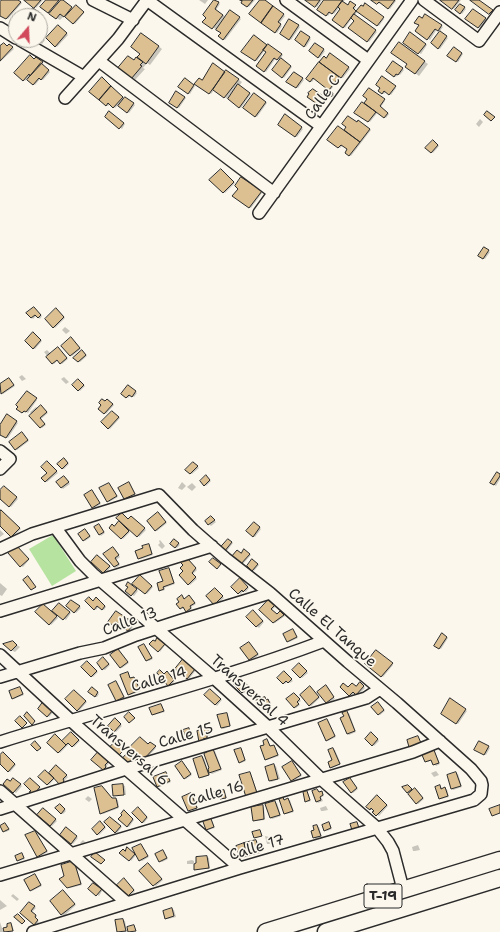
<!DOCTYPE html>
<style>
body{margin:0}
#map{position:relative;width:500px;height:932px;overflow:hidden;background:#fbf7ec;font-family:"Shantell Sans",sans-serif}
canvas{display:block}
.north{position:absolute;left:8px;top:8px;width:40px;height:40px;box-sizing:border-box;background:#fbf7ec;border:1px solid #a8a59f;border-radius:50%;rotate:19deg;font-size:11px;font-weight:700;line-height:16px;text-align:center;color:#2b2b2b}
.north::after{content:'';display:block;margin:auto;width:14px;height:18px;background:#d1495b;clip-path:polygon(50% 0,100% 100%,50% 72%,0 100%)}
</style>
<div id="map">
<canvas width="500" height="932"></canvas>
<div class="north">N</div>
</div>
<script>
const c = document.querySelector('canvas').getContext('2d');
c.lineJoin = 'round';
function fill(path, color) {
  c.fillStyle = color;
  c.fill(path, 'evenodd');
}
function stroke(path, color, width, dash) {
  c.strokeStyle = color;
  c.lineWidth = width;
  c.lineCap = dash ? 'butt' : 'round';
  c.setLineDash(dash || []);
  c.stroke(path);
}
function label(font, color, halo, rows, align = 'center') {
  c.font = font + ' "Shantell Sans",sans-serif';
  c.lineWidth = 3.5;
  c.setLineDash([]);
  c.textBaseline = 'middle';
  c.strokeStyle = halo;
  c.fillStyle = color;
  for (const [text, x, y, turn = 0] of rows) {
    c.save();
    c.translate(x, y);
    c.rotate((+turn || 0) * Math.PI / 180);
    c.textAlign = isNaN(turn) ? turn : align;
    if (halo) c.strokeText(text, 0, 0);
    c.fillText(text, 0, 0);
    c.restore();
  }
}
fill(new Path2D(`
 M53,535l23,36 -24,15 -23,-37z`), '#b7e3a0');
fill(new Path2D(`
 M0,0h16l6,3 -14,16 -8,-4z
 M26,0h17l-7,8z
 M48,0h14l11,9 4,-2 7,6 -9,11 -11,-8 -4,4 -12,-7z
 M199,0h9l-3,4z
 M215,0l5,4 -4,6 10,7 4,-6 11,8 -16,21 -5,-4 2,-3 -18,-11 3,-5 -3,-2z
 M242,0h13l-6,7 -6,-4z
 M261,0h2l22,16 -6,8 3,2 -5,7 -26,-19z
 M306,0h16l-5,7z
 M325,0h20l-2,2 5,4 2,-4 6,5 -2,3 3,2 4,-6 2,1 2,-3 19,15 -5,7 -21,-15 -3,4 22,17 -8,10 -19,-14 5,-8 -3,-2 -7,10 -12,-8 8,-12 -1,-1 -6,7 -3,-2 -3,4 -10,-7z
 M373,0h22l1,1 -6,8 -9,-7 -2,2z
 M442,0h19l-7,9z
 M461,5l5,4 -4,5 -5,-4z
 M473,10l14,10 -7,8 -13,-10z
 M425,15l18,12 -3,4 -3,-2 -7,11 -14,-9z
 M290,20l10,7 -9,13 -10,-7z
 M60,27l8,8 -11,12 -1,-1z
 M302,32l9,7 -5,8 -10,-7z
 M440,32l8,6 -8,11 -8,-6z
 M411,34l16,11 -6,9 -17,-11z
 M40,36l5,4 -3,4 -5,-4h3z
 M146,36l16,13 -12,16 -3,-2 -4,5 2,1 -10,11 -3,-2 2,-17 7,-7z
 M254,36l29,19 -3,4 12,8 -8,11 -10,-8 7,-9 -5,-3 -10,14 -9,-6 10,-15 -2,-1 -8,11 -14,-10z
 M316,44l9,7 -5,7 -10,-7z
 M11,46l3,3 -14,13v-14z
 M403,46l25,18 -9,12 -4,-3z
 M454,48l9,6 -5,8 -9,-6z
 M330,54l20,15 -7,9 -3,-1 -10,14 4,4 -1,2 -7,-5 3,-3 -14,-11 -3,4 -4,-3 16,-22 3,2z
 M38,59l5,4 -1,2 8,7 -7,8 -3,-1 -5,6 -8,-6 -2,2 -1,-1 10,-20z
 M394,62l10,8 -4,5 -2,-1 -2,3 -9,-7z
 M226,73l4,1 12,8 -3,4 12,8 -10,14 -27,-18 -3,4 -15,-10z
 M294,73l10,7 -6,8 -10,-6z
 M382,78l14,10 -5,7 -5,-4 -2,3 -5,-3 2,-3z
 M103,80l22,19h2l8,6 -6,8 -11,-8 -3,3 -5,-4 -2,2 -2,-1z
 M185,80l10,6 -5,8 -10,-7z
 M369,89l16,12 -5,7 9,6 -3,4 -8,-6 -8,10 -14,-10 12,-13z
 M313,90l11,7 -5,7 -11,-7z
 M176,92l10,6 -7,10 -9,-6z
 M254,94l13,9 -10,14 -13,-9z
 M111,113l14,11 -3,5 -16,-12z
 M285,116l18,13 -6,8 -18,-13z
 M480,119l3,3 -4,5 -3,-3z
 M360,122l11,8 -20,26 -5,-3 3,-4 -6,-4 -3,3 -11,-8 15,-9 3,-4z
 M435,142l4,4 -6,7 -2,-1z
 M222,171l13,12 -10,10 -1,-1z
 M242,178l20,15 -11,15 -17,-12 5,-8z
 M484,249l6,3 -5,7 -5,-3z
 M35,309l7,7 -2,3 -4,-3 -3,3 -5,-6z
 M57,310l8,8 -10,10 -1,-1z
 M65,327l5,4 -4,3 -4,-4z
 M35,334l7,7 -7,8 -2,-1z
 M72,339l9,10 -9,7 -10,-10z
 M59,349l9,10 -6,5 -4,-4 -4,4 -1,-1 -9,-11 3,-2 4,4z
 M84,352l3,4 -7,6 -2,-1z
 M22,375l4,4 -4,2 -3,-4z
 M64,377l5,5 -3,2 -5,-5z
 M9,379l6,7 -12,8 -3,-3 2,-2 -2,-4z
 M79,381l6,5 -5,5 -1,-1z
 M128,386l9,7 -3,4 -3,-2 -3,3 -6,-4z
 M29,393l8,7 -9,13 -3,-2 -1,2 -7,-4z
 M109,401l5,4 -8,9 -7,-5 6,-7z
 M36,407l3,2 4,-1 5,5 -7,6 5,6 -4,3 -12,-16z
 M114,413l6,5 -10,11 -1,-1z
 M7,416l11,7 -10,15 -8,-5v-6z
 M24,435l5,6 -12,9 -1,-1z
 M66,460l3,4 -5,5h-2z
 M49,463l9,10 -11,9 -1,-1 2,-8z
 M195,464l4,4 -7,6 -2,-1z
 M500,475v4l-4,7 -5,-3z
 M66,478l4,6 -7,5 -6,-7z
 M208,478l3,3 -5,5 -1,-1z
 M182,482l4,4 -4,4 -4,-2z
 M129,483l7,11 -9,5 -2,-1z
 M192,483l4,4 -4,4 -5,-4z
 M109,484l9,13 -9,5 -1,-1z
 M6,488l12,11 -7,8 -11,-9v-6z
 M92,491l9,13 -7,4 -1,-1z
 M3,512l18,17 -8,8 -13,-12v-12z
 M158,513l9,10 -10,8 -2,-1z
 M133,518l13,12 -7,7 -10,-17z
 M212,518l4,4 -5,4 -5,-5z
 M120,524l10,8 -7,7 -1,-1z
 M255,524l6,5 -6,8 -2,-1z
 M99,525l6,8 -4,3 -6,-8z
 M0,530l4,4 -4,3z
 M85,530l6,7 -6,4 -1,-1z
 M160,540l5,6 -3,3 -4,-4 2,-2 -1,-2z
 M228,540l5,3 -7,9 -4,-4z
 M176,541l4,4 -3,3 -2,-1z
 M149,545l1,1 3,9 -12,4 -2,-1 6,-9z
 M18,548l11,12 -6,7 -2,-1z
 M114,549l6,8 -4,3 4,5 -4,3 -2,-1z
 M246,552l5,3 -9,10 -1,-1 1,-10z
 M99,557l12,10 -5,6 -14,-11z
 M253,560l6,5 -5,6 -1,-1z
 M190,562l7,8 -4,4 4,5 -7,6 -1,-1 -5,-13z
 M169,569l1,1 5,14 -11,4 1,2 -3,1 -2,-1z
 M141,578l12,9 -6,7 -13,-10z
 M241,581l8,7 -3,4 -3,-1 -2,3 -2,-1z
 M0,583l7,6 -5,7 -2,-1z
 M130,584l8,7 -4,5 -8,-5z
 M215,589l9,9 -8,7 -2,-1z
 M189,596l7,8 -5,3 1,2 -4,3 -4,-4 -2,1 -1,-1 -1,-6 2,-5 3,3z
 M98,599l8,8 -2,3 -5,-4 -3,4 -1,-1 -2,-7z
 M73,602l8,6 -5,5 -1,-1z
 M270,602l5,5 -3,3 5,5 5,-2 3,3 -10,7 -15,-13z
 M59,604l12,9 -5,7 -11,-8 3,6 -7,7 -14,-13 16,1z
 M116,612l19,12 -5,7 -12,-9 -2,4 -6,-4z
 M254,612l10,10 -5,6 -12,-11z
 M293,630l5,8 -9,4 -1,-1z
 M442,635l6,3 -7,11 -6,-4z
 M159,640l6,5 -5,7 -5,-10z
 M12,642l8,5 -5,5 -4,-2z
 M249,643l10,12 -8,6 -10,-12z
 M144,645l9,14 -4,2 -2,-1z
 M118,650l11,13 -7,5 -2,-1z
 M378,652l15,13 -10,12 -17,-13z
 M105,659l5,6 -5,5 -2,-1z
 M185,661l11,9 -7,9 -2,-1z
 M88,663l10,9 -5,5 -2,-1z
 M301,665l7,8 -6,5 -1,-1z
 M128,673l3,6h5l5,12 -11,4 -1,-1z
 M169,673l6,8 -5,5 -6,-11z
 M286,674l7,7 -3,2 -3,-1 -2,2 -6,-6z
 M242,681l7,7 -5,5 -1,-1z
 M117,683l8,15 -7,3 -1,-1z
 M361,684l4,4 -7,7 -3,-2 -4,3 -10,-9 7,1 8,-1z
 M311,687l9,11 -9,8 -2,-1z
 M20,688l4,7 -10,4 -2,-1z
 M327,688l8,11 -7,4h-2z
 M94,689l5,5 -2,3h-2z
 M210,690l12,10 -5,6 -12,-11z
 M75,691l12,11 -8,9 -1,-1z
 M296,695l5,6 -3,2 2,2 -4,3 -8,-8z
 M265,698l2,3h3l1,3 -10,3 -2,-1z
 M451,700l16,11 -9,13 -15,-10z
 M378,703l7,8 -5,4 -2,-1z
 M45,704l9,7 -5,6 -1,-1z
 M161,705l4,7 -11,3h-1z
 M347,712l2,1 7,19 -7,3 -2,-1 -2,-17z
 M227,714l1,1 3,11 -8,3 -2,-1z
 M327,720l9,17 -8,4 -1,-1z
 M117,721l5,5 -6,6 -2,-1z
 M208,728l2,1 1,6 -3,1v2l-4,1 1,2h-5z
 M188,729l2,1 2,8 -4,1 -1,-1z
 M73,734l7,7 -6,6 -4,-4 -10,10 -2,-1 4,-10z
 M373,734l6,7 -5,5 -1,-1z
 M267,740l4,7h4l4,9 -12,4 -1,-1z
 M480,742l10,6 -4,7 -11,-5z
 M152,744l4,4 -11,12 -4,-4 -8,9 -9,-7 9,-9z
 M241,749l1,1 4,11 -5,2 -1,-1z
 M333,749l2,1 6,14 -9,4 -1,-1 2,-6z
 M213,750l2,1 7,19 -10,4 -3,-2 1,3 -8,3 -2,-1 2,-20 2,1 4,12 2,-1z
 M434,752h1l5,12 -4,2 -4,-6 -4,2 -2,-1z
 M5,754l11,11 -6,7 -10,-9v-4z
 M100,755l9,8 -3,4 1,1 -2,2 -12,-10z
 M182,762l10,13 -6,4 -2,-1z
 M292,762l10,14 -9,5 -1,-1z
 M274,765l2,1 4,13 -9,3 -1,-1z
 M57,766l11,11 -4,4 1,1 -2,3 -8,-7 -6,7 -2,-1 2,-10z
 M436,771l3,4 -5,2 -3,-4z
 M166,773l5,9 -11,5 -2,-1z
 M250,773l1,1 7,20 -17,-18z
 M456,773l2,1 4,13 -9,3 -1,-1z
 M30,779l11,10 -6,7z
 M350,779l8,10 -5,4 -2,-1z
 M15,780l7,6 -6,7 -11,-9z
 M123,785l2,1 1,9h-12z
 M408,786l5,5 2,-2 2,1 7,9 -6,5 -2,-1 -8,-11z
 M440,786l3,3h4l2,8 -8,2 -1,-1 -4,-11z
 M317,790l3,3h3l1,3 -3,1 2,4 -5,2 -1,-1z
 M224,791l1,1 2,6 -5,1 -2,-3h-4z
 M307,792l1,1 3,8 -3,1 -2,-1z
 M191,794l2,1 5,13 -8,3h-1z
 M88,796l4,3 -3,3 -4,-3z
 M378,797l10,9 -9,10 -5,-4 1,-1 -2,-2 -1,1 -5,-4z
 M283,798l2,3 5,-1 4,12 -7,2h-2z
 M112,799l6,1 1,8 -16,6 -2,-1z
 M275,802l2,1 4,13 -9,3 -1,-1z
 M60,805l6,6 -3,3 -2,-1z
 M326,806l2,4 -5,1h-2l-1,-3z
 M262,807h2l1,13 -10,1 -2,-1z
 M139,809l9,9 -4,5 -2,-1z
 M45,811l12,10 -5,5h-2z
 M125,813l9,7 -5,7 -2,-1z
 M210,817l1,1 4,10 -7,2 -1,-1z
 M112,819l10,8 -5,6 -2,-1z
 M102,823l4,5 -7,7 -1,-1z
 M329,823l3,6 -5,2 -2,-1z
 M5,824l5,6 -4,2 -2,-1z
 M317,826l2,1 3,10 -6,2 -2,-1 -2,-7 3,-1z
 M68,830l10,8 -5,6 -2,-1z
 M35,832l13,20 -9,5 -1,-1z
 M265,836l4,1 2,7h-4z
 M83,840l5,5 -5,1 -3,-3z
 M256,841l2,1 3,11 -19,5 -2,-1 -3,-11z
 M141,845l8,12 -7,4 -2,-1z
 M418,845l2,5 -5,1h-2l-1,-4z
 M129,849l7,6 -5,6 -6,-9z
 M163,851l5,8 -6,3 -2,-1z
 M22,854l3,5 -6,2 -1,-1z
 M207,857l2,1 1,11h-15l3,-5 -1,-6z
 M192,860l2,1v3h-7v-3z
 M75,863l7,22 -12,3 -2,-1 -3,-10z
 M149,865l14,15 -7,6 -15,-15z
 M36,876l6,10 -10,5 -1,-1z
 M126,881l9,10 -5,5 -2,-1z
 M95,885l7,6 -3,5 -10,-7z
 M63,891l13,14 -12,11 -13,-14z
 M13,894l6,5 -2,2 -6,-5z
 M0,900l7,6 -7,4z
 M31,904l5,4 -4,4 5,4 -2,3 4,3 -3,3 -15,-12z
 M172,909l2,1 2,7 -8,2 -2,-1z
 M123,920l2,1 2,11h-8l-3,-11z
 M0,922l3,9v1h-3z
 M11,924l1,1 2,6 -9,1 -1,-4 4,-1z`), '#0003');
const building = new Path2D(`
 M2,0h16l3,2 -15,17 -6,-3v-14z
 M24,0h17l-7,8z
 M46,0h13l-11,13 -8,-6z
 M61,0h2l9,7 -8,10 -4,-3 -4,5 -7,-5z
 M214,0l5,2 -4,7 8,6 -11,14 -10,-7 4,-4 -3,-3z
 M240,0h13l-6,7 -6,-4 1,-2z
 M260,0h5l8,6 -12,17 -12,-9z
 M305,0h15l-5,7z
 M324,0h19l-11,14 -3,-2 -3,4 -9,-6z
 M371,0h24l-7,9 -9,-7 -2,2z
 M440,0h19l-7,9z
 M470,0h9l14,10 -4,4z
 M342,1l6,4 2,-4 6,4 -3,3 3,3 -13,17 -11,-8 8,-11 -2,-2z
 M365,3l19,14 -7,9 -21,-15 5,-6 2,1z
 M460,4l5,3 -5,7 -5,-4z
 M76,5l8,7 -11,12 -8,-7z
 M273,6l11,8 -6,8 3,2 -6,9 -14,-10z
 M33,8l7,5 -2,3h-3l-5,-4z
 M473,9l13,9 -8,10 -13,-9z
 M230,10l10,7 -17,23 -5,-4 3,-3 -5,-3z
 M354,14l22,16 -9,12 -19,-14 6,-7 -3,-3z
 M425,14l17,11 -4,6 -3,-2 -8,11 -12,-9 4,-6 -5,-2 5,-7 3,2z
 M289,19l10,6 -10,15 -9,-6z
 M58,25l9,8 -12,14 -9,-9z
 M301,31l9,6 -6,10 -9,-7z
 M440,31l7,5 -9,13 -7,-6z
 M410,32l16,12 -8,10 -15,-11z
 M141,33l18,13 -13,18 -9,-7 3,-3 -9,-7z
 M254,35l13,10 -12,16 -14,-9z
 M399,42l26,19 -10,13 -10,-7 2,-3 -16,-11z
 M4,43l3,3 2,-2 4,3 -13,14v-15z
 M315,43l9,6 -6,9 -9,-7z
 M268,44l14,10 -5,6 -3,-2 -10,14 -8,-6 10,-14 -3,-2z
 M454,47l8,6 -6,9 -9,-6z
 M330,53l19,14 -8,11 -22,-16 5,-6 2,2z
 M30,55l4,4 2,-2 7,5 -13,14 -1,-2 -6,7 -9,-8z
 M128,56l6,4 2,-3 7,5 -3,3 2,1 -11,13 -13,-11z
 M281,58l10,8 -9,12 -10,-8z
 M393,61l10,7 -5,7 -2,-1 -2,3 -8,-6z
 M319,62l20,15 -10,13 4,3 -2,4 -6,-5 2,-3 -14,-11 -3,4 -4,-3z
 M41,63l8,7 -8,10 -2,-2 -6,7 -6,-5z
 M213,63l12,9 -16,22 -15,-10 5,-6 3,2z
 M226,70l13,9 -15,19 -11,-8z
 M294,72l9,6 -7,10 -10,-6z
 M382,76l14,10 -7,9 -5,-4 -2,3 -4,-3 2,-3 -4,-3z
 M102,77l9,9 -12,14 -10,-8z
 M185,78l9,7 -6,9 -10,-7z
 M238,84l12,9 -11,15 -11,-9z
 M111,86l12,11 -10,11 -5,-5 -2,3 -7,-6z
 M369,88l16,11 -5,7 8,7 -4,5 -20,-15 3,-4 -4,-3z
 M313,89l10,7 -6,8 -10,-7 2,-3 -1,-1z
 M176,91l9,6 -8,11 -8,-5z
 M254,93l12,9 -11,15 -12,-9z
 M125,97l9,6 -7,10 -9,-7z
 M362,102l14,10 -8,10 -14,-9z
 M109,111l15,12 -5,6 -14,-12z
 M487,111l8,6 -4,4 -7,-6z
 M285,114l17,13 -7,10 -17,-12z
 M348,116l9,6 1,-2 12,9 -10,13 -16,-12 2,-3 -4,-3z
 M338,126l22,16 -11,14 -4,-3 2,-4 -6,-4 -3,3 -11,-8z
 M433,140l5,5 -7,8 -6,-5z
 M221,169l13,13 -11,11 -14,-13z
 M241,177l21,14 -13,17 -17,-12 6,-7 -3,-3z
 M484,247l5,3 -6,9 -5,-3z
 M34,307l7,8 -3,3 -3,-3 -4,3 -5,-5z
 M56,308l8,9 -11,11 -8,-9z
 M33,332l8,8 -8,9 -8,-8z
 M71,337l9,11 -10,8 -9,-10z
 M58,347l9,11 -7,6 -3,-4 -5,4 -6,-7z
 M82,350l4,5 -8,7 -5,-4z
 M9,378l5,7 -13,9 -1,-10z
 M78,379l6,6 -6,6 -6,-6z
 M128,385l8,6 -4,6 -3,-2 -3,3 -5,-4z
 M27,391l10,7 -11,14 -2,-1 -2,2 -6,-4 2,-2 -2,-2z
 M102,399l3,2 2,-2 6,5 -9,10 -6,-5 3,-4 -2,-2z
 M41,405l6,7 -7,6 5,6 -5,4 -11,-12z
 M112,411l7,6 -11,12 -7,-7z
 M7,414l10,7 -11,17 -6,-3v-10z
 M22,432l6,8 -13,10 -6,-8z
 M64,458l4,5 -6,6 -5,-5z
 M47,461l10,10 -12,11 -4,-4 6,-5 -6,-6z
 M193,462l5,4 -8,8 -5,-4z
 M497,472l3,2v2l-6,9 -4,-2z
 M206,475l4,5 -6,6 -4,-5z
 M64,476l5,6 -8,6 -5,-6z
 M129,482l6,12 -11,5 -6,-11z
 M109,483l8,13 -10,6 -8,-14z
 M4,486l13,11 -8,10 -9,-8v-9z
 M92,490l8,13 -8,5 -8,-13z
 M1,510l19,18 -9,9 -11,-11v-14z
 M158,512l8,10 -11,9 -8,-10z
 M122,513l6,6 3,-3 14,12 -8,9 -21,-19z
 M211,516l4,4 -7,5 -3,-4z
 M119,521l10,10 -8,8 -12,-11 3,-4 2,2z
 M254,522l6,5 -7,10 -7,-6z
 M99,524l5,8 -5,3 -5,-8z
 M85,529l5,7 -7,5 -5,-7z
 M174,539l5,4 -4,5 -5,-4z
 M228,539l4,3 -8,10 -4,-4z
 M149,544l3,10 -14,5 -3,-8 8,-3 -1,-2z
 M16,545l13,14 -9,8 -12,-14z
 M113,547l6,8 -4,3 4,6 -5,3 -11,-13z
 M244,549l6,5 -10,11 -9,-8 6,-7 4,3z
 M97,555l13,11 -7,7 -12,-11z
 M213,558l8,6 -4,5 -8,-7z
 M185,559l1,1 2,-1 8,9 -4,5 4,4 -8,8 -9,-10 4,-4 -3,-3 3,-3 -3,-3z
 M252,559l6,5 -6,7 -5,-5z
 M169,568l5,15 -11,4 1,2 -5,2 -2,-8 6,-2 -4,-10z
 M140,575l12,11 -7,8 -13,-10z
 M28,576l8,11 -5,3 -8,-10z
 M240,578l8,9 -5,5 -1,-2 -4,4 -7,-7z
 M128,582l9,7 -6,7 -6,-5 3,-4 -2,-1z
 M215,588l8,8 -9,9 -8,-9z
 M182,595l2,4 5,-4 6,8 -5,3 1,2 -5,4 -3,-5 -3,2 -4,-5 3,-2 -2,-3z
 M89,597l4,4 3,-4 9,9 -3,4 -5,-4 -3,4 -9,-9z
 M269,599l6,6 -4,4 6,5 3,-3 4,4 -11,8 -14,-13z
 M71,600l9,6 -6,7 -8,-7z
 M59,603l11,9 -7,8 -11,-9z
 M43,604l14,12 -8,9 -14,-13z
 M253,610l10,11 -7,6 -10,-10z
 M116,611l12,8 -5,7 -7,-4 -2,4 -6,-4z
 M129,619l5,4 -6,8 -5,-3z
 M293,629l4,8 -10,5 -4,-8z
 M442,633l5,4 -8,12 -5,-3z
 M157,638l8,6 -7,8 -9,-8 4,-4 2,1z
 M13,641l4,4 -6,6 -8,-7z
 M249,642l9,12 -9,6 -9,-12z
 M144,644l8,14 -6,3 -8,-14z
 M118,649l10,13 -8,6 -10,-13z
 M376,650l17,13 -12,14 -16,-13z
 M103,657l6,7 -7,6 -5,-7z
 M183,659l12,10 -8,10 -12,-10z
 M87,661l10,10 -6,6 -10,-10z
 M299,663l8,8 -7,7 -8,-8z
 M160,670l4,4 3,-3 7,9 -6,6 -11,-13z
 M284,671l8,8 -4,4 -2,-2 -3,3 -6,-6z
 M128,672l2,6 4,-1 6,13 -12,5 -8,-20z
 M241,678l8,9 -7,6 -8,-8z
 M116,681l8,16 -8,4 -8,-16z
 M360,682l4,4 -8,9 -3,-3 -4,4 -9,-9 3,-4 5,4 4,-4 4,3z
 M326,685l8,12 -8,6 -9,-11z
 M310,686l9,11 -10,9 -9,-11z
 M20,687l3,7 -11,5 -3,-8z
 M92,687l6,5 -3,5 -7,-5z
 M210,689l11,10 -6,6 -11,-10z
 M74,690l12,11 -9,10 -12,-12z
 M294,693l6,6 -3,3 2,2 -5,4 -8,-9z
 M265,697l1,3 2,-1 2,5 -11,3 -3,-7z
 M450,698l16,11 -10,15 -15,-10z
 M43,702l10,8 -6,7 -9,-8z
 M378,702l6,8 -6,5 -7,-8z
 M161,704l3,7 -12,4 -3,-7z
 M347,711l8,20 -8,3 -7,-16 4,-2 -2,-3z
 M27,712l8,9 -3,4 -8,-9z
 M129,712l6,6 -6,5 -5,-6z
 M227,713l3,13 -9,2 -4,-13z
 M20,716l7,7 -5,5 -7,-7z
 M115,718l6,6 -7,8 -6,-6z
 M327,719l8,17 -9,5 -8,-18z
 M208,727l2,7 -3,1v3l-4,1 1,2 -5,1 -2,-11z
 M189,728l2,9 -5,2 -3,-9z
 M71,732l8,8 -7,7 -4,-4 -2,2 -4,-4z
 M371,732l7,7 -6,7 -7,-7z
 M55,734l11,11 -8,8 -11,-10z
 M418,736l3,7 -12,4 -2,-7z
 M140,737l8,7 2,-2 6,4 -13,14 -13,-13z
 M267,739l3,7 4,-1 4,10 -13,5 -5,-14 4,-1 -1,-4z
 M35,741l6,7 -4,3 -6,-6z
 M479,741l10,5 -5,9 -10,-5z
 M115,742l9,8 -5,5 -9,-8z
 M241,748l4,12 -6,3 -5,-13z
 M333,748l7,16 -10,4 -2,-6 4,-2 -4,-10z
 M131,749l8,7 -9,9 -7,-7z
 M213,749l8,20 -12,4 -1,-4 1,-1 -5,-14z
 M434,750l5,13 -6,2 -2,-5 -6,2 -3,-7z
 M3,752l12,12 -7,8 -8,-8v-9z
 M98,752l10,10 -3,3 1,2 -3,3 -12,-10z
 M202,756l7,19 -10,3 -6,-19z
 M182,761l9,13 -7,5 -9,-13z
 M292,761l9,14 -10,6 -9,-14z
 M274,764l4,15 -9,2 -4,-14z
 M56,765l11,10 -4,4 1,2 -4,4 -11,-12z
 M45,770l9,8 -7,7 -9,-8z
 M166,772l4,9 -13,6 -4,-10z
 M250,772l7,21 -11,4 -7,-22z
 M456,772l5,14 -10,3 -4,-14z
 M13,778l8,6 -8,9 -10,-9 4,-5 3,2z
 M30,778l10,9 -7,8 -4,-3 2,-1 -7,-7z
 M350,778l7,10 -6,5 -8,-11z
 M123,784l1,11 -11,1 -1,-11z
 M408,785l4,4 -5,4 -5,-6z
 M440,785l1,4 4,-2 3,9 -9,3 -4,-12z
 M102,786l10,12h4l2,9 -18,7 -6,-26z
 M415,788l8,10 -7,6 -8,-10z
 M317,789l2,3 3,-1 1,4 -3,2 1,3 -5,2 -4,-11z
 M224,790l2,8 -6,1 -1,-3h-4l-1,-4z
 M307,791l3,9 -5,2 -2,-10z
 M191,793l6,15 -9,3 -6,-14z
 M377,795l10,10 -11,11 -4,-4 2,-1 -3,-3 -1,2 -4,-3z
 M283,797l1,3 4,-2 5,13 -9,3 -5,-15z
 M275,801l5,14 -10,3 -5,-14z
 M60,804l5,5 -4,5 -6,-6z
 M263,805l1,14 -11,2 -2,-14z
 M500,805v8l-8,3 -3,-7z
 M138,807l9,10 -5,6 -10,-10z
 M43,808l13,11 -6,7 -13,-11z
 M124,810l9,9 -6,8 -9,-8 4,-4 -1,-1z
 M210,816l4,11 -8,3 -4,-11z
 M110,817l11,9 -6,7 -11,-11z
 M100,821l5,6 -8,8 -5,-6z
 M329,822l2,6 -7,3 -2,-6z
 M357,822l2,6 -7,2 -2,-6z
 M5,823l4,6 -6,3 -3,-6z
 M317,825l4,11 -8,2 -2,-7 3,-1 -1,-4z
 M66,827l11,9 -6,8 -11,-9z
 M260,830l2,6 -8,2 -2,-6z
 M35,831l12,20 -10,6 -12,-22z
 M256,840l4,12 -13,4 -3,-13z
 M244,843l3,13 -7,2 -4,-12z
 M141,844l7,12 -9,5 -7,-13z
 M127,847l8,7 -6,7 -10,-8 4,-4 2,2z
 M163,850l4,8 -8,4 -4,-8z
 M95,852l10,8 -4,4 -10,-7z
 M22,853l2,5 -7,3 -2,-5z
 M207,856l2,12 -15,2v-6l2,-1v-6z
 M74,861l7,23 -14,4 -8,-9 5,-3 -3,-11z
 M148,863l14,16 -9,7 -14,-15z
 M35,874l6,11 -11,6 -6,-11z
 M124,878l10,12 -6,6 -11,-11z
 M93,883l9,6 -6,7 -8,-7z
 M63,890l12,14 -14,11 -11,-14z
 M29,902l6,4 -4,5 5,4 -1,2 3,3 -4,5 -14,-12z
 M172,908l2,8 -9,3 -2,-8z
 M18,914l7,7 -3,3 -8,-7z
 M123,919l3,12 -9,1 -2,-12z
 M11,923l2,8 -9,1 -1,-4 4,-1v-3z
 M134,925l2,6 -8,1 -1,-5z`);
fill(building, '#dcc091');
stroke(building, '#2b2b2b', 1);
const minor = new Path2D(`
 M93,0l40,20
 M147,0l174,126
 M286,0l82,60
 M424,0l55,41 21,-29
 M0,28l16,10
 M20,40l64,37
 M99,61l175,132
 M65,98l53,-59 29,-39
 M259,213l153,-213
 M0,451l10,8 -10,10
 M55,527l25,34 13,13 122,105 53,48 53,52 56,49 11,14 5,9 10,38
 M0,549l32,-15 127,-39 34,35 32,28 45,35 78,69 49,41 74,66 10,12 1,4 -1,9 -7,6 -234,68 -207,64
 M0,611l212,-65
 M0,655l79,73 161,140
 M0,677l80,-24 24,-5 32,-13 43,-14 91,-28
 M0,742c108,-34 218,-61 324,-101
 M0,791l127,112
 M0,809l126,-40 240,-71 14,-9
 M0,875l413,-123 27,-11`);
const highway = new Path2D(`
 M266,932l234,-72
 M326,932l174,-54`);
stroke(minor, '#2b2b2b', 14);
stroke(highway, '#2b2b2b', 19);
stroke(minor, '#fbf7ec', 11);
stroke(highway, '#fbf7ec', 16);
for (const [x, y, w] of [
 [383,896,38]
]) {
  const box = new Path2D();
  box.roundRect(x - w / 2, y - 12, w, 24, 3);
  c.fillStyle = '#fbf7ec';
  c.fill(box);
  stroke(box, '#2b2b2b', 1);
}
label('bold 14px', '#2b2b2b', null, [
 ["T-19",383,896]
]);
label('15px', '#2b2b2b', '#fbf7ec', [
 ["Calle C",323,98,-55],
 ["Calle 13",130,622,-20],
 ["Calle El Tanque",332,628,41],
 ["Calle 14",159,680,-16],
 ["Transversal 4",249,691,42],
 ["Calle 15",186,736,-16],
 ["Transversal 6",129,751,41],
 ["Calle 16",216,794,-16],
 ["Calle 17",257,848,-17]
]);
</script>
